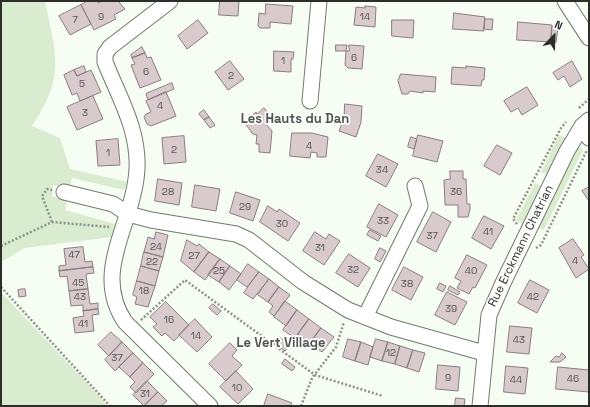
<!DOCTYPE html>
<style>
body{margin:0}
#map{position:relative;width:590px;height:407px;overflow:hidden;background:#f6fdf2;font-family:"Space Grotesk",sans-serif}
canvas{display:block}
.frame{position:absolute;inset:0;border:2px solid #2b2e29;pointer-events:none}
.north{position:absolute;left:534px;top:16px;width:40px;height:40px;-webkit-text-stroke:3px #fff;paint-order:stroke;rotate:23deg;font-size:11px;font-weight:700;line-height:16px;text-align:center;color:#2b2e29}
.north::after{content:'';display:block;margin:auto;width:14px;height:18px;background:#2b2e29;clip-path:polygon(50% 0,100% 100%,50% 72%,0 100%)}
</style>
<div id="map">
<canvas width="590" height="407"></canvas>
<div class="frame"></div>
<div class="north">N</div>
</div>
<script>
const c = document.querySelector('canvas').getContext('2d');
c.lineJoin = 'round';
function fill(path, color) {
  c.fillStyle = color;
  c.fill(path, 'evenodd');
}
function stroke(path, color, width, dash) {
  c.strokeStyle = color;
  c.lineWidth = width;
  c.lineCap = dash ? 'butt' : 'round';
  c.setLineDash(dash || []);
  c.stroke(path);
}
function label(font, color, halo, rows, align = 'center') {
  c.font = font + ' "Space Grotesk",sans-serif';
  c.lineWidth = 3.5;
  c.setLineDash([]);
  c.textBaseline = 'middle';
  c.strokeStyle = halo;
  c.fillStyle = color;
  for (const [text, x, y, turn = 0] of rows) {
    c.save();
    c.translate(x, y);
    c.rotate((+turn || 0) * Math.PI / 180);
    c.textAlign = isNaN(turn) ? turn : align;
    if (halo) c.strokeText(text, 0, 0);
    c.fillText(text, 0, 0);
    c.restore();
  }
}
fill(new Path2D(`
 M1,1h44c11,55 21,75 -13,125l28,12 10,31 57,13 -3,8 -52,-12 -3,10 -16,-3 -1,11 15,4 -2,10 50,14 -3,13 -87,11 -24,14z
 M559,135l7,3 -18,37 -7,-3z
 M581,147l2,4 -2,3 -37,76 -7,-3 38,-78z
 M535,183l7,3 -19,38 -7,-4z
 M1,292l99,105 7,9h-106z`), '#d9eccf');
const building = new Path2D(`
 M88,1h9l1,2 4,-2h16l7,8 -11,6 2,4 -22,11 -13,-25z
 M220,1h19l-1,15 -19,-1z
 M266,4l27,2 -2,18 -21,-2v6h-10l-2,-2 1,-13 6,1z
 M81,5l10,19 -21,11 -11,-19z
 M365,6l11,1 -1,20 -21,-2 2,-18 9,1z
 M454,13l31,4 -1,14 -31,-2z
 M485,19h8l-1,11 -8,-1z
 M198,20l10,13 -21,16 -9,-13z
 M392,20h22l-1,18 -21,-2z
 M518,22l34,3 -1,17 -34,-2z
 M552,27l6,1 -2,14h-5z
 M336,45h11l-1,6h-10z
 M349,45l15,1 -2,23 -14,-1 -3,-3 1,-14h3z
 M142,47l3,6 -13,5 -1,-3z
 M274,51l20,1 -1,7h-2v13l-17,-1z
 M145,53l2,5 4,-1 10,23 -21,8 -9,-23 4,-1 -3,-6z
 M230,61l14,18 -16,11 -13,-18z
 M572,61l10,18 -12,8 -6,-11 -6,4 -5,-7z
 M84,66l2,6 -9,4 -3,-6z
 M466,66l19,2 -1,12h-2l-1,6 -30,-2 1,-17 14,1z
 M74,70l3,6 14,-6 10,22 -21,9 -3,-8 -5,2 -8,-20z
 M401,74l35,3 -1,15 -12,-1v2l-13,-2 -2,3h-6l-4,-13z
 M172,83l2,6 -26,11 -2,-6z
 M527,87l11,18 -16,10 -4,-7 -7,4 -7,-11z
 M166,92l10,24 -25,10 -4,-2 -3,-7 2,-3 5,-2 -5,-11z
 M93,96l10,23 -26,11 -10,-23z
 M345,104l17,2 -1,16 -5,15 -17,-6 5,-13z
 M264,108l9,10 -7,6 6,7 -2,22 -11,-1v-8h-3l1,-9 -4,-1 -9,-12 12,-10 1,2z
 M204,110l5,7 -5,3 -5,-6z
 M209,117l6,8 -5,3 -6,-8z
 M292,133h20l16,4 -2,20h-9v-4l-6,-1 -1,6 -20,-2z
 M418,135l25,6 -6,21 -24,-6z
 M184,136l2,26 -22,2 -2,-26z
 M411,137l6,2 -3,10 -6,-2z
 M118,139l2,26 -22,1 -2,-25z
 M497,145l15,8 -12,22 -16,-9z
 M378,154l20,10 -12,23 -20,-11z
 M450,171h13v8h3l1,25h3v5l-2,8h-10v-12h-13l-1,-25 6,-1z
 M158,179l24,4 -3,22 -24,-4z
 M195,185l25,4 -4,22 -24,-4z
 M589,187v14l-7,-10z
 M236,192l24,8 -7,21 -23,-8z
 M379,204l19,11 -12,22 -19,-10z
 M268,206l9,6 2,-3 21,14 -12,18 -28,-19z
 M433,212l18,10 -15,30 -19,-10z
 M484,216l20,10 -13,23 -19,-11z
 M370,230l11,6 -3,5 -11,-6z
 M156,232l12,3 -5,22 -19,-5 4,-15 6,2z
 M315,232l11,7 3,-5 11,7 -16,24 -21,-14z
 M573,239l11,16 -3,2 8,12 -13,9 -17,-30z
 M187,240l10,6 2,-2 10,8 -15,20 -13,-11z
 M83,247l2,15 7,-1 1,6 -34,4v-5l7,-1 -2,-16z
 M380,248l6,3 -6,11 -5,-3z
 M144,252l19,5 -4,14 -18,-5z
 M209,252l11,7 -15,21 -11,-8z
 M349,254l21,14 -12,19 -22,-14z
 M467,255l20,10 -12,23 -2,-1 -4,7 -12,-6 4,-7 -6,-3z
 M220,259l10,7 -11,16 -11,-7z
 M248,264l11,8 -12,15 -10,-7z
 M141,266l18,5 -4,15 -18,-5z
 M230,266l11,8 -12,16 -10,-8z
 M93,267l1,6 -8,1 2,15 -19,2 -2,-15 -7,1 -1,-6z
 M404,267l19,10 -12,23 -19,-10z
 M259,272l10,7 -16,20 -9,-6z
 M269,279l10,8 -11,15 -10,-7z
 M530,280l19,10 -12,23 -19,-10z
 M137,281l18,5 -7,21 -13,-3 2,-7 -4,-2z
 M440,283l6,3 -3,6 -6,-3z
 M450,286l10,6 -2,3 -10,-5z
 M279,287l11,8 -16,21 -5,-4 4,-6 -5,-4z
 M25,289l1,7 -7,1 -1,-7z
 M88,289l2,15 8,-1v6l-15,2v-6l-12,1 -2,-15z
 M447,292l20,10 -12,23 -20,-10z
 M285,301l12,9 -11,16 -12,-9z
 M166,302l23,23 -15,16 -9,-8 -3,3 -9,-9 4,-3 -7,-7z
 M213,304l8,7 -4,4 -8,-7z
 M98,309l1,5 -7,1 2,16 -19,2 -2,-15 11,-2 -1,-5z
 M297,310l12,9 -14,19 -12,-8z
 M195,319l17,18 -15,15 -18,-17z
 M309,319l12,9 -11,15 -12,-9z
 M510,326l22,2 -3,26 -22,-2z
 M321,328l13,9 -12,15 -12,-9z
 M111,332l11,10 -13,14 -11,-11z
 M279,337l11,8 -5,6 -11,-8z
 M348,339l13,3 -6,19 -12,-4z
 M376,339l12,3 -6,19 -12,-4z
 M122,342l11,11 -18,18 -10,-11z
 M361,342l12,5 -5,18 -13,-4z
 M388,342l12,4 -5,18 -13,-3z
 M230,343l7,7 -5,6 10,9 -16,16 -17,-17z
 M400,346l13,4 -6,18 -12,-4z
 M413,350l12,3 -6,19 -12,-4z
 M133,353l10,10 -13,14 -11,-10z
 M562,353l4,4 -6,5h-10l6,-6 3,1z
 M285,359l10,8 -3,4 -10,-7z
 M143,363l11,11 -18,19 -6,-6 5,-5 -5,-5z
 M438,365l22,2 -2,24 -22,-2z
 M506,366l22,2 -3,26 -21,-2z
 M558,367l31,3v22l-33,-3z
 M236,371l17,18 -15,15 -18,-17z
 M147,381l11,11 -14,14 -11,-11z
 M158,392l9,9 -6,5h-17z
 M268,394l24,9 -2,3h-26z
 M456,398l9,1 -1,7h-9z`);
fill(building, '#d8cacd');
stroke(building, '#8a7d80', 1);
const minor = new Path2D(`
 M170,1l-60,46 -5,7v8c14,35 34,68 32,107 -3,55 -46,102 -12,153l85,84
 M565,1l24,37
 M310,101l9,-100
 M582,126l7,12
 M64,192l49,12 15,10 23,6 85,14 13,6 54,42 45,28 43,17 93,26
 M365,317l55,-111 -5,-20
 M480,406l9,-91 14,-32 64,-132 15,-25 7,-6`);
stroke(minor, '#737970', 17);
stroke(new Path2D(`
 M579,108l10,-9
 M52,222l-10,-26 5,-7 5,1
 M517,224l-4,-5 48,-91 5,-6
 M1,246l51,-24 57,5
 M536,248l5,-3 46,-95
 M1,287l109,119
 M141,320l44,-40 130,95 68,21
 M301,406l11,-28 24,-31 8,-25`), '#8c9189', 2.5, [2, 2]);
stroke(minor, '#fff', 15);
label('10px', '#565552', null, [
 ["9",101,17],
 ["14",365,17],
 ["7",75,20],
 ["6",354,58],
 ["1",283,61],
 ["6",146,72],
 ["2",231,76],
 ["5",82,84],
 ["4",160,106],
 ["3",85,113],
 ["4",309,146],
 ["2",174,150],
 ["1",108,153],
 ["34",382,170],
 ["28",168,192],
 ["36",456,192],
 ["29",245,207],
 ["33",383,221],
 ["30",282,224],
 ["41",488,232],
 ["37",432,236],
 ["24",156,247],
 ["31",320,248],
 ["47",74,255],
 ["27",194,256],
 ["4",575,261],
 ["22",152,262],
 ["32",353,270],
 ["25",219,271],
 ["40",471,271],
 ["45",78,283],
 ["38",407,284],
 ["18",144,291],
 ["43",80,297],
 ["42",533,297],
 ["39",451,309],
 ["16",169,320],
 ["41",83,324],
 ["14",196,336],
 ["43",519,340],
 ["12",391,353],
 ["37",117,358],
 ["9",448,378],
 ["46",573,379],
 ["44",516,380],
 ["10",237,388],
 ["31",145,394]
]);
label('12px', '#2b2e29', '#fff', [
 ["Rue Erckmann Chatrian",521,246,-64]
]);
label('bold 13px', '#4f554c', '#fff', [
 ["Les Hauts du Dan",295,119],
 ["Le Vert Village",281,343]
]);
</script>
